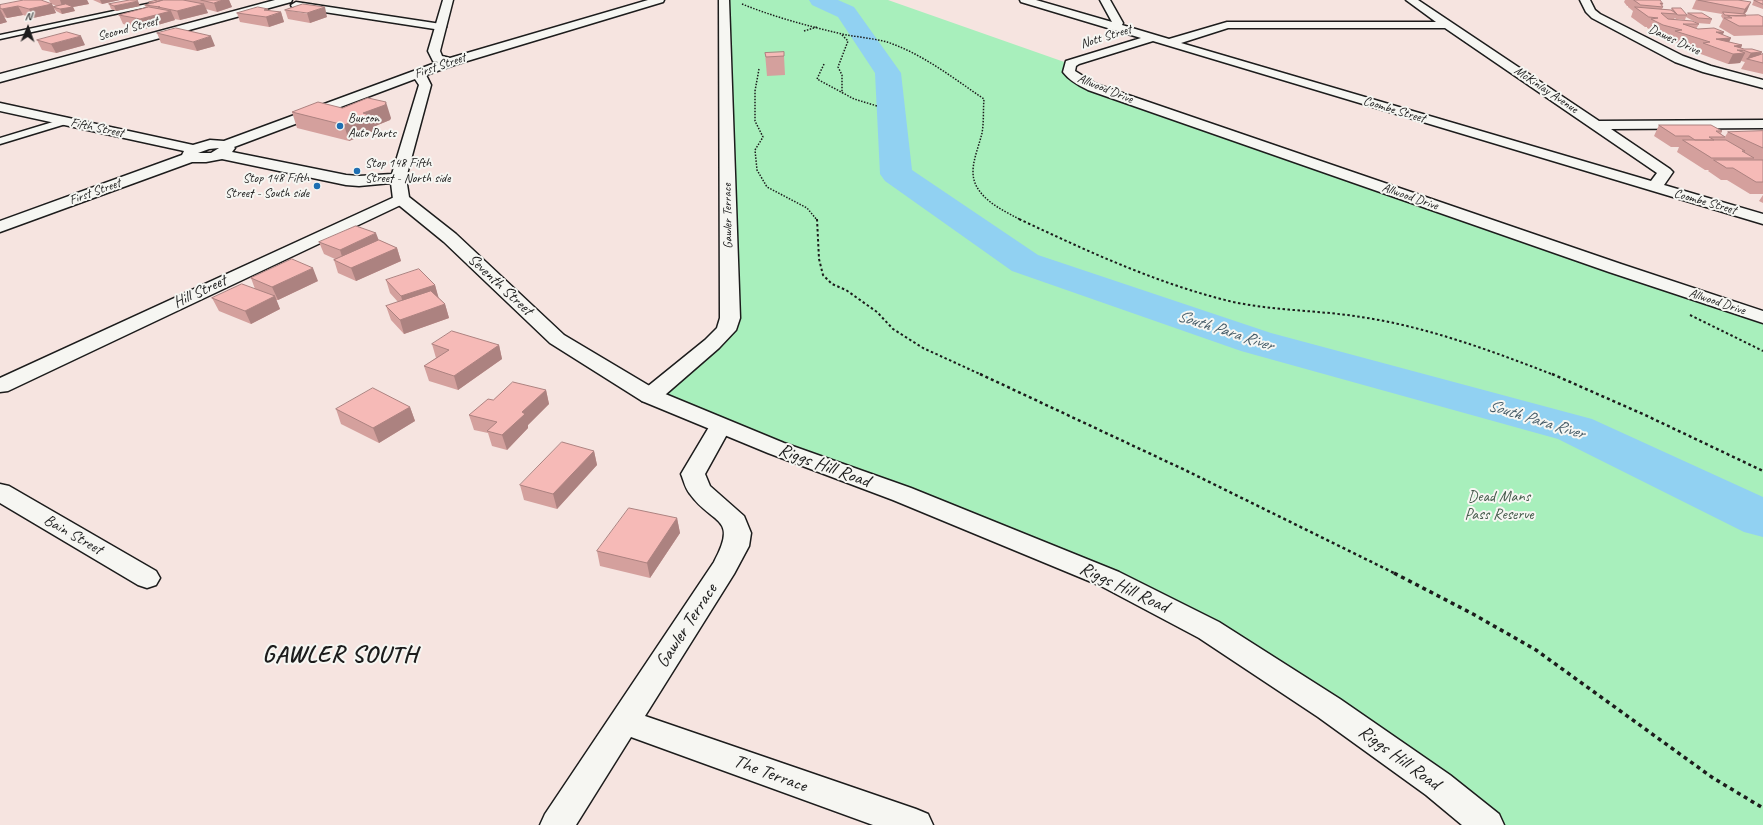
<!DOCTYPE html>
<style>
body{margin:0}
#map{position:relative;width:1763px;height:825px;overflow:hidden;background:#f6e4e0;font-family:Caveat,sans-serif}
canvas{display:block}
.north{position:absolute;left:8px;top:8px;width:40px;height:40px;-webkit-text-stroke:3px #f6f6f2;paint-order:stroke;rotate:2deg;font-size:11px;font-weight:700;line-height:16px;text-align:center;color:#1c1c1c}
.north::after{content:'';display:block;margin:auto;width:14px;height:18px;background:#1c1c1c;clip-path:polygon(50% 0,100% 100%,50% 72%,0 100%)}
</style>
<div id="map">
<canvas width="1763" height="825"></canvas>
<div class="north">N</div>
</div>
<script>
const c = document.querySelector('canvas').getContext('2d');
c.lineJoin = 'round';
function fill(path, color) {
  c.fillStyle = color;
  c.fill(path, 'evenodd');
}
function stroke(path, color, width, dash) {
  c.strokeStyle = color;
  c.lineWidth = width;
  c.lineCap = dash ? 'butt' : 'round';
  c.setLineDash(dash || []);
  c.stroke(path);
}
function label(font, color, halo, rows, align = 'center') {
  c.font = font + ' Caveat,sans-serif';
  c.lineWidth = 4;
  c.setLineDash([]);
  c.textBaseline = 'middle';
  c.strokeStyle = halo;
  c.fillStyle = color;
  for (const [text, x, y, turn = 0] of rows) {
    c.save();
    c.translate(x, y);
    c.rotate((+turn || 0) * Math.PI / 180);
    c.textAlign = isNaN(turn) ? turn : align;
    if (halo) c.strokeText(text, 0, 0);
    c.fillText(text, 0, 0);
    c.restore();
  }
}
fill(new Path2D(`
 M724,0h164l182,64 4,13 689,240v508h-276l-278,-195 -559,-234 76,-66z`), '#a8efbc');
fill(new Path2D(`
 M809,0h29l16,7 47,66 11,97 126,85 233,78 321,86 171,78v40l-19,-5 -186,-93 -317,-88 -229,-80 -127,-90 -5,-7 -5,-101 -37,-56 -26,-12z`), '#91d1f2');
const lane = new Path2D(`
 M166,0h13l-179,39v-4z
 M66,118l3,1v4l-69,21v-6z`);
const street = new Path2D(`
 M275,0h17l-1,2 -291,80v-8z
 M719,0h10l11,318 -4,12 -17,18 -61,53 -8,1 -8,-1 -3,-5 3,-5 63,-51 12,-12 3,-10z
 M1020,0h16l76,22 -12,-22h10l13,23 -1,2 47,14 58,-17h209l-30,-22h12l181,121 164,-1v8l-152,1 59,40 3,3 -9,13 99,29v10l-610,-183 -74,23 -3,2 -1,5 21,13 525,180 142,47v12l-154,-51 -521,-182c-10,-5 -19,-10 -25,-18l3,-11 75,-23 -120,-36zM1228,28h217l212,145 -6,8 -470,-138z
 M1580,0h10l5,10 5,4 83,42 28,10 52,14v8l-60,-16 -28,-10 -83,-44 -6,-6z
 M296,2l145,22 5,3 -5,3 -149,-23 -1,-2z
 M401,194l6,2 2,3 -2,3 -399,189 -8,1v-14z
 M720,420l8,2 3,5 -26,47 5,12 34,30 7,17 -2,13 -15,28 -89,142 271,93 12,5 5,11h-60l-242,-88 -55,88h-36l5,-11 169,-252c25,-46 -2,-37 -24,-68 -5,-6 -6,-13 -9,-20l31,-52z
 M0,484l9,2 147,85 4,7 -4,7 -9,3 -9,-3 -138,-82z`);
const secondary = new Path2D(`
 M443,0h10l-13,51 2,5 8,2 198,-58h16l-1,2 -209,63 -28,10 5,10 -25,93 3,19 47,37 108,101 94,56 126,52 127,45 208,84 100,50 121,77 110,76 49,39 5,11h-42l-36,-30 -108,-78 -119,-79 -98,-52 -208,-86 -125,-47 -126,-52 -92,-58 -106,-101 -49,-40 -2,-3 -2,-16 -32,3 -13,-1 -124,-26 -16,3h-14l-192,70v-11l182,-66 2,-4 -184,-40v-8l193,42 17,-5 14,1 214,-79 -5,-1 -5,-10zM415,79l4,6 -27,89 -33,2 -13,-1 -114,-23 3,-4 -1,-1zM219,148l-8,5h-13l11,-4z`);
stroke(lane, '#1c1c1c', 3);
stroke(street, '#1c1c1c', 3);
stroke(secondary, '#1c1c1c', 3);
stroke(new Path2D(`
 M742,4c32,13 66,22 100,30 14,3 30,4 45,8 36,12 66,36 97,57 -1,11 0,23 -2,34 -3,13 -9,26 -9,39 0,25 29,38 48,48
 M804,31l13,-4
 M842,35l6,6 -10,26 4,8v18
 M824,64l-7,15 37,20 23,7
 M759,69l-4,22v30l8,16 -8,13 2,20 10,17 40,21 10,12`), '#1c1c1c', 1.5, [1.5, 1.5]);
stroke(new Path2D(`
 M817,219l2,40 4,16 9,9 14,6 31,22 16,17 30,19 59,27
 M1019,219c68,32 137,64 210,82 43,10 89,9 132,16 67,10 131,34 193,58
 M1690,315l73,36`), '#1c1c1c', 2, [2.5, 2.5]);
stroke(new Path2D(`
 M980,374l207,97 209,103
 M1552,374l93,41 118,56`), '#1c1c1c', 2.5, [3, 3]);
stroke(new Path2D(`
 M1394,573l79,41 63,36 177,128 50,30`), '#1c1c1c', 3.5, [4, 4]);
fill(lane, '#f6f6f2');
fill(street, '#f6f6f2');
fill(secondary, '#f6f6f2');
fill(new Path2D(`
 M49,0h38l2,4 -16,3 2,4 -13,3 -6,-3 -3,-4 3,-1 -4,-2 4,9 -23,5 -10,-3 -16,3 -3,-1 3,5 -7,2v-19l51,-1z
 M93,0h27l-18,4z
 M162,0h67l3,7 -15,5 -11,-3 2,4 -28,7 -6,-1 1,1 -31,9 -21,-5 -4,-9 27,-7 -1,-3 5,-1 -1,-2z
 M1625,0h33l5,4 -1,2 1,1 -1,2 9,1 1,-2 15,7 1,-2 24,6 -2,5 -13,-1 -11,-6 -1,3 -9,-1 -1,-1 -1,1 25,5 -3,5 27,5 6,8 13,3 -1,3 19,7 3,-1v20l-22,-5 4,-7 -4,-1 -1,2 -12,1 -30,-11 1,-3 -28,-9 1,-3 -13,-4 -12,-6v-1h-2l-14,-10 2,-6 -5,-4v-1h-1l-3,-4z
 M1696,0h42l9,11 -2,3 1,2 17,1v18l-29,1 -15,-9 4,-8 -2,-3 1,-2 -30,-5z
 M1754,0h9v9l-11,-4z
 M109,4l31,2 -24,5 -5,-2z
 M285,10l42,7 -17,6 -22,-4z
 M269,11l12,1 3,10 -15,5 -29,-5 -3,-9z
 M157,33l58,13 -18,5 -36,-8z
 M37,40l48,5 -29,8 -14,-3z
 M765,53l19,3 1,19 -18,1z
 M342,108l49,10 -1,2 -17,7 1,4 -25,10 -52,-13 -5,-16z
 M1659,125l63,6 -1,3 4,3 -2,3 5,-8 35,-1v63h-13l-23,-14h-6l-13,-9 1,-1h-4l-28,-18 2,-5h-8l-17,-11z
 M1763,195v8l-4,-2z
 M379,240l18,8 4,13 -45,20 -18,-8 -4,-13 1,-1 -11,-5 -5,-12z
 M251,278l67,3 -40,19h-2l4,9 -29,15 -32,-13 -7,-13 43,-9z
 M386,280l49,5 3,12 7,7 4,14 -45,16 -13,-14 -5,-14 12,-4 -8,-9z
 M432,344l67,1 3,14 -44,31 -29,-9 -5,-15 12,-8z
 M546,390l3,14 -21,21v3l-21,22 -15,-4 -4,-13 -14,-3 -5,-15 24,-15z
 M410,407l5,14 -36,22 -38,-19 -5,-15z
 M594,451l3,14 -40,44 -33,-9 -4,-15z
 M677,518l3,15 -30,45 -50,-12 -3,-15z`), '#d4a09d');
fill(new Path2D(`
 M60,0h27l2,4 -16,3 2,4 -13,3 -2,-5h3z
 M100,0h20l-18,4z
 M223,0h6l3,7 -15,5 -3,-9z
 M138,1l2,5 -24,5 -2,-5z
 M1751,2l-4,9 -5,5 3,-7z
 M52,4l4,9 -23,5 -4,-9z
 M204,4l4,9 -28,7 -3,-9z
 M18,6l5,9 -16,3 -5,-9z
 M325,7l2,10 -17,6 -3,-10z
 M0,9l7,13 -7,2z
 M268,9l3,7 10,-4 3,10 -15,5 -5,-17z
 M171,11l4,9 -31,9 -4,-10z
 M1716,32h8l-3,6h10l-4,9 -11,1z
 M81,36l4,9 -29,8 -5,-9z
 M211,36l4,10 -18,5 -4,-9z
 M1742,45l-2,5h3l-2,4 4,-1 -5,10 -12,1 5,-10 1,-8z
 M1762,52l-5,9 -10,-2 4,-6z
 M386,102l5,16 -1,2 -17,7 1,4 -25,10 -5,-16 19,-12z
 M376,233l5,13 -37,17 -4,-13z
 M397,248l4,13 -45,20 -5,-13z
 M313,268l5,13 -40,19 -6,-13z
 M435,285l4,14 -34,11 -4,-14z
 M275,296l5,13 -29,15 -6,-13z
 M445,304l4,14 -45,16 -4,-14z
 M499,345l3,14 -44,31 -4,-14z
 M546,390l3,14 -21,21v3l-21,22 -5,-15 20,-23z
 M410,407l5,14 -36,22 -6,-15z
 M594,451l3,14 -40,44 -4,-15z
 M677,518l3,15 -30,45 -3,-15z`), '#ac8280');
const building = new Path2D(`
 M24,0h17l11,4 -23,5 -11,-3 -16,3 -2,-1v-3z
 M130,0h6l2,1 -24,5 -5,-2z
 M158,0h4l-9,3 -4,-1z
 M164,0h19l21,4 -27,7 -19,-4h2l-15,-2z
 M201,0h22l-9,3z
 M1634,0h26l3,4 -3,-1 3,4 -22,-2z
 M1698,0h40l13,2 -6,7z
 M1754,0h9v4z
 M66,4l7,3 -13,2 -7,-2z
 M303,4l22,3 -18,6 -22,-3z
 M149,7l22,4 -31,8 -21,-4z
 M258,7l10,2 -4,1 17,2 -15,5 -29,-4z
 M1635,7l36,3 6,4 -16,-1 7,6 24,2 7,3h-16l15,5 16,-1 10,4h-8l15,6 -15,1 26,6 -8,1 10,3h8l10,3 -11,1 -8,-3h-6l8,3 -12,1 -30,-11 7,-1 -35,-11 7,-1 -19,-5 -12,-6 7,-1 -9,-1z
 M1672,8h9l6,7h-9z
 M1723,12l22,2 1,2h-10l-11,-1z
 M1688,13h14l10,6 -13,-1z
 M1759,15l4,2v9h-24l-15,-8h8l-4,-2z
 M176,28l35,8 -18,6 -36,-9z
 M67,32l14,4 -30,8 -14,-4z
 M784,52v4l-18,1 -1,-4z
 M1763,54v9l-16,-4z
 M368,98l18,4 -1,3 -22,8 6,2 -25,10 -52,-13 26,-10 24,6z
 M1659,125h52l11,6h-6l9,6h-16l5,3h-19l-6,-4h-13z
 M1763,131v17l-35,-16z
 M1683,140h43l19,11h-3l12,7h-42z
 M1714,160h49v22h-7l-23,-14h-6z
 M356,226l20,7 -36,17 -21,-8z
 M379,240l18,8 -46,20 -17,-8z
 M292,259l21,9 -41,19 -21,-9z
 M419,269l16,16 -34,11 -15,-16z
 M242,284l33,12 -30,15 -33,-13z
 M431,291l14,13 -45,16 -14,-14z
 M452,331l47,14 -45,31 -30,-10 25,-16 -17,-6z
 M513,382l33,8 -24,22 3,2 -23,21 -15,-4 10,-9 -28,-7 19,-16 5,1z
 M373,388l37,19 -37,21 -37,-19z
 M562,442l32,9 -41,43 -33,-9z
 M629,508l48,10 -30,45 -50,-12z`);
fill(building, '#f6bab7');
stroke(building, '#ac8280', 1);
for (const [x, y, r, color] of [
 [340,126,4,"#1f6fb2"],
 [357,171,4,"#1f6fb2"],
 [317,186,4,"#1f6fb2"]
]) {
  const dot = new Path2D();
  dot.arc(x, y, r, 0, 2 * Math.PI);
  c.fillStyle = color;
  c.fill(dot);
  stroke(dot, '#f6f6f2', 1.5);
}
label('13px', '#1c1c1c', '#f6f6f2', [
 ["Second Street",128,29,-15],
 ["Nott Street",1106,37,-17],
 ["Dawes Drive",1674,40,25],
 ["First Street",440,66,-19],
 ["Allwood Drive",1105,89,22],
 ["McKinlay Avenue",1546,90,34],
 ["Coombe Street",1394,110,17],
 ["Fifth Street",97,128,12],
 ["First Street",95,192,-20],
 ["Allwood Drive",1410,197,19],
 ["Coombe Street",1705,202,16],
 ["Gawler Terrace",728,216,-91],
 ["Allwood Drive",1717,302,18]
]);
label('13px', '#1c1c1c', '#f6f6f2', [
 ["Burson",348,119],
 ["Auto Parts",348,134],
 ["Stop 148 Fifth",365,164],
 ["Street - North side",365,179],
 ["Stop 148 Fifth",309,179,"right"],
 ["Street - South side",309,194,"right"]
], 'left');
label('16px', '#1c1c1c', '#f6f6f2', [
 ["Seventh Street",500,285,43],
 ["Hill Street",200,292,-25],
 ["Bain Street",73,535,30]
]);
label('16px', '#465b4c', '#f6f6f2', [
 ["Dead Mans",1499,497],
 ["Pass Reserve",1499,515]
]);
label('italic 17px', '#455b67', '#f6f6f2', [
 ["South Para River",1225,331,18],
 ["South Para River",1536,420,17]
]);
label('19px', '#1c1c1c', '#f6f6f2', [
 ["Riggs Hill Road",824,466,20],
 ["Riggs Hill Road",1124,588,25],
 ["Gawler Terrace",687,626,-57],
 ["Riggs Hill Road",1399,758,36],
 ["The Terrace",770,774,20]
]);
c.letterSpacing = '1px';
label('bold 24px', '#1c1c1c', '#f6f6f2', [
 ["GAWLER SOUTH",340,656]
]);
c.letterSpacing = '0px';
</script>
